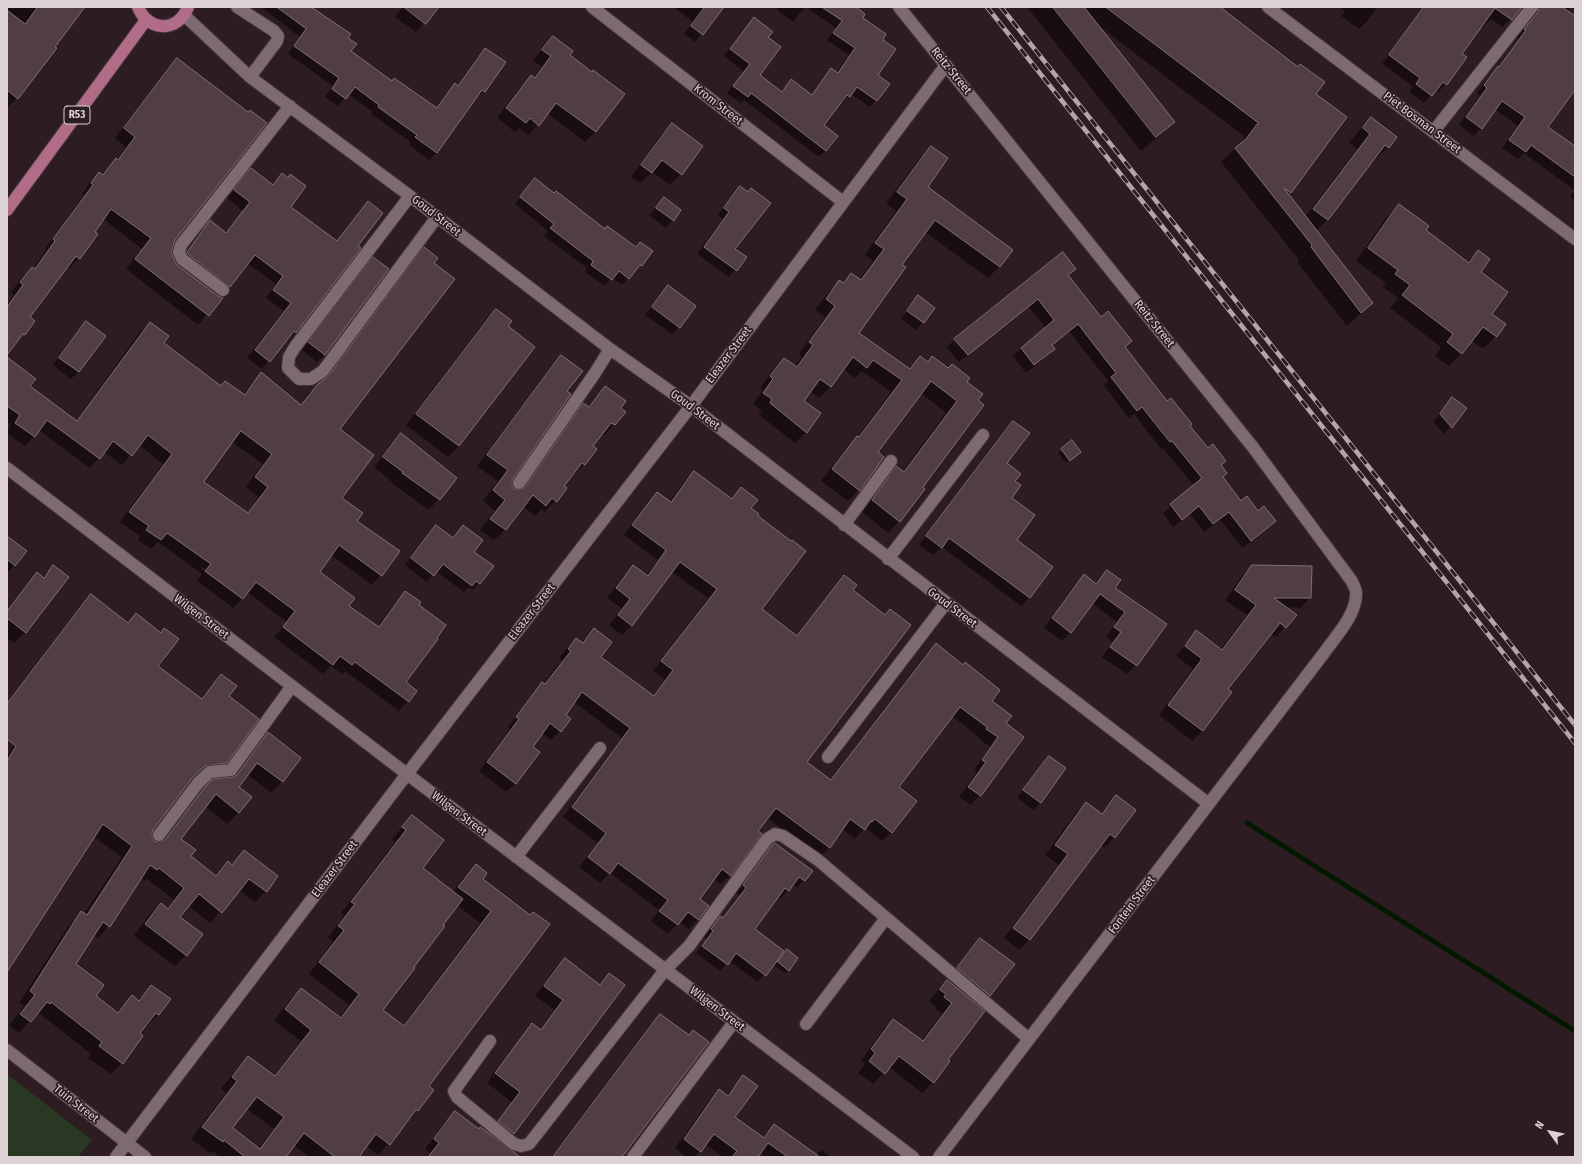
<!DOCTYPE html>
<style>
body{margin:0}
#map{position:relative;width:1582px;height:1164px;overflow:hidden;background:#2d1c22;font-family:"Fira Sans Condensed",sans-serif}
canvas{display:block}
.frame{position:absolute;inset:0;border:8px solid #dcd1d4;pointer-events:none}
.north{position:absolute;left:1530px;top:1112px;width:40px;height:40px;-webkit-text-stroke:3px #2d1c22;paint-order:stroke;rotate:303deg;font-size:11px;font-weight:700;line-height:16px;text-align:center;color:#dcd1d4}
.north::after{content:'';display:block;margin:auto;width:14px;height:18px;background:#dcd1d4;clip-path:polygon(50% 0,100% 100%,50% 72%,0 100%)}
</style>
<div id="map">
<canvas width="1582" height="1164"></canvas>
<div class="frame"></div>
<div class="north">N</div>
</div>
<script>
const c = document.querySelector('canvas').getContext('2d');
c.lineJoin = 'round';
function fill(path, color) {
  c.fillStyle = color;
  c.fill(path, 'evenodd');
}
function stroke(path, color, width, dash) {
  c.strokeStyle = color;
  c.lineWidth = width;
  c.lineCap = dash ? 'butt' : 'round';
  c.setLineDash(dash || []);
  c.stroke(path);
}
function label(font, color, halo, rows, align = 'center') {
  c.font = font + ' "Fira Sans Condensed",sans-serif';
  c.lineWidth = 3.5;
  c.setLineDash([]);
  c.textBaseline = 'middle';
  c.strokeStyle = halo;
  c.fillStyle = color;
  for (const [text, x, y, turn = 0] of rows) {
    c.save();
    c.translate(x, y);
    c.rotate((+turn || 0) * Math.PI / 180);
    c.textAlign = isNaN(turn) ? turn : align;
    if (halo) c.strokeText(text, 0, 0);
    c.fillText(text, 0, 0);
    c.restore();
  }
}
fill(new Path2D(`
 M7,1074l85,66 -14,17h-71z`), '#283822');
fill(new Path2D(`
 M7,7h77l-67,91 -9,9z
 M261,7h49l37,31 3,14 41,30 45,27 12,-17 7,-7 2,1 21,-30 7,-7 -1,42 -7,7 -2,-1 -39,56 -7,7 -20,-15 2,-3 -40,-28 2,-2 -25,-18 -10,12 -13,-9 8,-11 -45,-32 12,-17z
 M400,7h37l-21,25 -21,-15 7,-9z
 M676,7h47l-28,35 -11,-9 9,-11 -18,-14z
 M779,7h26l-12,15 -16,-12z
 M806,7h48l8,11 19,22 -5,35 13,9 -19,23 -19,-13 -9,9 -2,-1 -17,24 3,24 -7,7 -75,-57 -3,3 -14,-10 17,-21 -20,-16 30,-37 13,18 -8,39 22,16 10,-12 20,15 20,-25 5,3 13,-18 -22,-15 9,-12z
 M1027,7h191l96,88 -24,97 -2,3 17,22 52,-68 -8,-6 8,-10 14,-15 17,29 -14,14 -1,-1 -45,59 -12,12 56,72 -25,23 -50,-64 2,-2 -78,-98 17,-16 7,-9 -146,-111 75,96 -15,14 -18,15z
 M1340,7h37l-9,13 -9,9 -18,-13 4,-5z
 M1423,7h148l-4,5 8,5v71l-28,39 28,21v52l-5,-3 4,-7 -50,-37 -6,6 -16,-11 16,-22 -23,-17 -14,19 -7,8 -15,-11 21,-29 -3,-3 13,-18 8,-8 21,-28 -2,-2 13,-16 2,-5 -3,-7 -5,-2 -4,2 -17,18 -12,-8 -9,9 -2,-1 -20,27 -14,30 -8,8 -3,-2 -11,13 -15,-11 4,-6 -31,-22z
 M553,38l15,17 55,39 -28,38 -10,10 -38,-29 -18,22 -10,-7 -4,4 -18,-14 24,-32 10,-10 3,2 8,-11 -9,-7z
 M177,59l-3,181 -3,10v5l6,11 44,32 -23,27 -72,-56 16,-20 -39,-30 -9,13 -15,26 -9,10 -3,-2 -38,52 -5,16 -17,20v-50l7,-9 -3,-3 11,-14 10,-10 1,1 13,-18 -1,-2 39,-54 -2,-1 8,-11 10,-10 2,2 14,-16 1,1 9,-13 -11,-9 53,-69z
 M672,124l9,50 -11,11 -18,-13 -12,11 -9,-6 30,-42z
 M931,147l-5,40 86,63 -13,17 -11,11 -63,-46 -24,33 -44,68 51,36 12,-12 7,5 5,-5 16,12 20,9 -46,109 2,2 -25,32 -11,12 -27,-22 24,-32 11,-11 6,4 44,-59 -25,-20 -44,59 -18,38 -11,11 -27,-20 25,-32 10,-10 35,-47 -29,-21 -7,7 -12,-9 -12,17 -12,12 -9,-7 -8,10 4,31 -11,11 -36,-28 3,-4 -9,-7 10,-14 -3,-2 13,-18 11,-11 11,8 7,-10 -3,-3 26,-37 -10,-7 13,-17 11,-11 3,1 9,-8 8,5 14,-19 -8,-6 31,-44 -10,-8 34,-45z
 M251,170l21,15 10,-11 7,33 47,35 24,-32 8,-7 -11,43 3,2 -65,84 -7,8 -2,-1 -24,30 -15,-11 37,-47 -18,-13 10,-14 -29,-21 -26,31 -41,-34 22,-31 8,-8 15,12 18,-22 -16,-13z
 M529,186l112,79 -19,20 -10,-7 -8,8 -19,-14 2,-4 -43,-32 4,-5 -33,-27z
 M740,187l-7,62 12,9 -16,19 -32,-23 26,-35 -5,-4z
 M664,198l16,12 -14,18 -17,-13z
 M1399,206l25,24 43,33 12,-11v20l17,64 -13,13 -12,-9 -9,13 -13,13 -14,-10 6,-9 -51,-39 8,-10 -15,-11 3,-4 -30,-22 30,-43z
 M424,249l-85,180 1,69 16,23 25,54 -9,10 -41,-30 -13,17 30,34 29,21 19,-25 9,-10 -1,91 4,18 -9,10 -54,-40 -3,3 -11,-8 -8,8 -49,-37 13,-15 -40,-30 -4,5 -41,-30 -1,2 41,30 -9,9 -36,-27 5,-7 -44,-32 -7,7 -13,-9 2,-4 -20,-14 43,-58 -24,-19 -17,20 -18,-13 -14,16 -51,-38 -14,16 -18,-13 4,-8 -4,-3v-63l22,28 47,34 64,-89 10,-9 13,20 58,44 22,8 18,-21 39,31 8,-11 16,-14 90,-122zM232,442l31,22 -17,23 13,10 -12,16 -44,-31z
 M373,258l15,12 -64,85 -7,7 -15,-12 64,-84z
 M1074,269l-6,7 99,126 22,24 31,39 2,12 19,25 34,19 -32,27 -23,-28 -16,12 -14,-18 -17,13 -10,-14 31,-27 -31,-38 -2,1 -27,-35 -5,4 -25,-32 4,-5 -39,-50 -18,14 3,4 -8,8 -20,16 -13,-17 33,-28 -17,-21 -70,55 -12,-15 8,-8z
 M668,286l11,41 -7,7 -27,-19z
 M919,297l15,11 -18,22 -15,-11z
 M496,310l10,16 -47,120 -11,11 -42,-32 79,-104z
 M86,323l18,13 -26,36 -7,7 -18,-14 26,-35z
 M562,356l4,35 -54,87 -1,9 8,5 1,-1 53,-76 10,-11 4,3 18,-20 15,21 -6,17 -10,10 -2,-1 -10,13 3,3 -11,15 -11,10 -1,-1 -10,12 4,2 -21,24 -3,-3 -7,7 -12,-10 -18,24 -11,10 -14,-10 15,-19 -12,-10 15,-20 -21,-15 74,-99z
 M1453,399l13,10 -22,25 -11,-12z
 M1014,422l-9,41 9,18 -3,17 4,42 15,57 -9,9 -79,-59 -9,8 -14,-10 86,-115z
 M401,435l55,43 -27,32 -36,-26v-1l-19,-16 17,-22z
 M1072,441l5,14 -11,8 -8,-10z
 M694,472l37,27 10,-11 8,20 11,101 36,28 39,-51 10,-9 7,13 -47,173 25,18 96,-127 10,-9 55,56 14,23 18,13 -43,58 -9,10 -12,-8 18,-25 -3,-2 16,-23 -12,-9 1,-1 -27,-21 -54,71 -6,45 -10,9 -17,-13 -10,11 -13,-10 -13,19 -9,9 -53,-39 -10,13 -27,44 -9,9 -7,-5 -16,20 9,8 -9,12 -9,10 -10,-7 -11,12 -17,-13 8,-11 -49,-37 -10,10 -21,-16 19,-24 -35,-26 59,-79 -48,-36 -10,13 -4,16 -9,9 -10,-7 -10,14 -15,36 -10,9 -27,-21 31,-42 -2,-2 25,-34 10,-9 19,-24 -3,-2 7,-9 10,-10 5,4 13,-14 6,28 53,39 12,-16 -12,-9 55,-73 -36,-26 -41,54 -9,9 -13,-10 13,-16 -15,-11 17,-23 9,-9 13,10 12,-16 -34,-25 24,-32 9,-10 12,9 16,-21z
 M436,526l16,12 11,-12 10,26 6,31 -6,7 -4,-3 -5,5 -28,-21 -9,11 -22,-17z
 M7,544l8,21 -8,8z
 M53,566l-28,66 -11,11 -7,-5v-29l19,-24 11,-11 5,4z
 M1252,566l58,32 -10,10 -15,-1 10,8 -19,22 -6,-3 -43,55 4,3 -29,39 -10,10 -33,-26 34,-46 -17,-13 21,-24 23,18 27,-35 -22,-15 17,-24z
 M1107,571l7,17 51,36 -29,41 -9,9 -25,-17 11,-15 -7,-5 11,-15 -25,-19 -21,29 -9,9 -18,-13 31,-43 9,-9 11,8z
 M92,595l35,28 9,-9 24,19 5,-4 -8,37 43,33 21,-24 7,21 -2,66 -11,12 -22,3 -4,4 -37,49 -1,9 7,4 3,-1 31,-41 12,-12 28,-11 25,-33 11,-11 32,24 -18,23 -11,12 -24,-19 -10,13 2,25 -12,12 -22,-18 -25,33 10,18 24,19 14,-14 3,3 13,-14 22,40 -11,11 -16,-12 -29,33 -21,-17 -10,12 7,37 -11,11 -41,-30 15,-21 12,-11 6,5 7,-9 -27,-21 -2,2 -4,-3 -32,48 -11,12 -4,-3 -19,29 19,32 22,17 16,-16 5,4 14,-15 19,13 -12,16 -11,11 -2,-1 -7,9 4,2 -20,27 -11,11 -23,-16 3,-4 -52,-41 -1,2 -2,-1 -17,19 -10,-7 15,-20 -5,-3 51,-79 12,-11 2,1 38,-57 -28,-20 -87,133v-214l26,-39 -24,-17 71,-93z
 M1049,757l16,12 -25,34 -7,7 -16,-12 25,-34z
 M1116,797l-1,40 -11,11 -3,-3 -72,95 -10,10 -15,-12 55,-73 -14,-10 31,-42 10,-10 15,11z
 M412,816l9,52 32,24 11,-15 12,-11 6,13 48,37 -102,170 -10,25 -40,44 -12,-9 -8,11h-49l-15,-12 -9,12h-65l-8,-6 -2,2 -19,-14 35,-46 -5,-4 16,-20 11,-12 25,20 28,-36 -27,-20 16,-21 11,-11 38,29 10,-13 -40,-31 24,-32 -5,-5 16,-21 -3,-3 54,-71 -3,-3zM457,905l23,18 -77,103 -21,-16zM247,1109l27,20 -16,20 -26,-20z
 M773,845l38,26 -14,17 -4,-3 -12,13 -3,-2 -24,33 29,22 -25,31 -29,-21 -9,10 -24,-18 11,-14 -3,-2 9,-13 7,-7 2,2 18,-24 -4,-2 29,-40z
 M980,939l33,25 -31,38 -32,-27z
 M784,954l4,16 -3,3 -10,-7z
 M565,959l34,26 11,-11 14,11 -111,149 -9,9 -14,-12 22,-29 -25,-19 36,-49 -32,42 2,1 33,-44h-2l8,-9 8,6 15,-20 -20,-14 20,-27z
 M947,981l37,31 -37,48 -14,22 -11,11 -33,-26 -16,17 -15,-11 7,-9 -4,-3 21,-30 11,-11 28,21 21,-27 -8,-6 2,-2 -7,-5z
 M660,1015l-40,142h-68l99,-132z
 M743,1077l-9,40 28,21 13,-13 41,30 5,-5 10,7h-65l-6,-4 -3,4h-34l-18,-13 -11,13h-8l-11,-9 35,-48 9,-9 7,5z
 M455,1113l58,44h-86l3,-4 -5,-4 20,-27z`), '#0007');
stroke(new Path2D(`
 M1247,823l328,208`), '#021900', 5);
const building = new Path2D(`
 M38,7h47l-30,40 2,1 -39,51 -11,-9v-80l18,14z
 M277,7h34l40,27 -3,4 9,6 -6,7 41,30 2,-3 43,30 18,-25 3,3 27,-38 21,14 -21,30 -3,-2 -45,63 -22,-16 2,-2 -39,-28 1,-2 -24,-18 -9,12 -14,-10 7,-11 -45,-32 12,-17z
 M404,7h35l-13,17z
 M705,7h19l-21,28 -12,-9z
 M822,7h34l9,7 -2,4 23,16 -3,6 13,9 -18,26 12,9 -13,17 -20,-14 -7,10 -3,-2 -23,30 14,11 -12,15 -75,-58 -3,4 -15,-11 17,-22 -20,-15 24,-32 19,15 -5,5 13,10 -21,28 22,17 9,-13 21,16 19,-27 7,5 17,-25 -22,-15 9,-12z
 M1053,7h31l91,115 -19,15z
 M1106,7h114l78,60 2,-3 25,18 -9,12 31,23 -56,76 -7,-5 89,115 -12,10 -50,-66 1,-2 -77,-97 11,-9 12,-16z
 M1424,7h98l-10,13 -17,-12 -33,46 5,3 -20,28 -4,-3 -11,14 -16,-12 4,-6 -31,-23z
 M1539,7h23l13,9v74l-27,37 27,19v31l-44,-32 -5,7 -17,-12 16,-23 -23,-16 -20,28 -16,-12 21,-29 -3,-3 14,-19 1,1 27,-37 -2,-1 14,-17z
 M553,36l20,15 -3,4 22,17 1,-2 32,24 -29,38 -40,-29 -17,23 -9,-8 -4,5 -20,-15 25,-33 4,3 16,-22 -9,-6z
 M177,58l71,54 2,-2 17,13 -92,117 -3,10v5l5,10 41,31 5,2 -14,18 -74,-57 16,-21 -40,-29 -16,23 3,2 -18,25 -4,-3 -46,61 5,4 -10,14 -2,-1 -16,21v-48l16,-22 -3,-3 12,-15 3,2 20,-28 -2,-2 40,-54 -2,-2 8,-11 4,3 13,-17 2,2 17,-23 -11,-9z
 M1371,117l26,20 -8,11 -4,-3 -57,75 -15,-11 57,-75 -7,-6z
 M672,123l31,23 -21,29 -20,-15 -10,13 -11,-8z
 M931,146l17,12 -20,29 85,63 -13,17 -65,-47 -33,45 4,2 -47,66 51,36 10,-13 8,6 4,-6 16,12 4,-4 18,14 -3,4 16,12 -5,6 6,5 -61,82 2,2 -25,33 -28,-22 24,-34 8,6 53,-71 -26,-20 -53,71 6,5 -24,34 -28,-22 25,-33 2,1 43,-57 -29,-20 -6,8 -14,-11 -22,30 -11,-8 -16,22 17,12 -14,20 -37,-30 2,-4 -9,-6 10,-14 -3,-3 14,-18 13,9 16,-22 -4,-3 26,-36 -9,-7 13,-19 5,3 7,-10 10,7 23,-31 -9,-6 32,-44 -10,-7z
 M251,168l22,17 9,-12 6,5 2,-4 16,12 -15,21 46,34 31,-40 15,12 -25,33 3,2 -65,85 -2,-2 -24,31 -15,-12 36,-47 -18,-13 10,-14 -28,-21 -25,32 -42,-33 -1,-2 23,-32 16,13 24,-31 -16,-12z
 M535,178l19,15 2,-2 49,38 2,-3 29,21 4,-5 13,9 -11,15 -2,-1 -11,14 -10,-8 -7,9 -21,-15 2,-4 -43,-33 4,-4 -34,-27z
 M740,186l8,6 3,-4 20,15 -36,46 12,8 -10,14 -33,-24 25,-35 -5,-4z
 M664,197l17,13 -7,11 -18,-13z
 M1399,204l30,22 -3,4 43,33 9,-13 12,9 -9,13 27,20 -16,22 14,10 -9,13 -14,-10 -21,27 -15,-12 6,-8 -51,-39 8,-10 -15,-11 3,-4 -30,-22z
 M424,247l14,11 -4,5 21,16 -115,150 34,26 -32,43 21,15 -6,8 43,30 -18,25 -43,-31 -19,27 35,26 -6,8 30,21 26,-36 16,11 -2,3 27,20 -9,13 1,1 -32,43 11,9 -8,11 -54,-40 -3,3 -12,-9 -7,9 -50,-38 12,-16 -39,-29 -13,17 -38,-28 6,-7 -44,-31 -6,7 -15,-10 3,-4 -20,-14 43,-58 -24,-19 -16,21 -19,-15 -13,18 -53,-39 -12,17 -20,-14 5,-8 -13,-9v-49l29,22 -6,7 47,35 73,-99 19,14 -5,7 57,43 4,-5 20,14 16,-23 40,33 17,-21 11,-9zM241,431l31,23 -17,23 13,10 -20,26 -44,-31z
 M1063,252l13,17 -8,6 33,42 7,-6 24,30 -7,6 42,54 4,-3 21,26 -2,2 18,22 5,-4 13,17 -5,4 6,8 -4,4 18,24 6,-5 11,15 6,-5 12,15 -25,20 -22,-29 -16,12 -14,-18 -17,14 -12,-16 32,-26 -30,-37 -2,1 -28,-35 -5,4 -26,-34 5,-4 -38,-49 -26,21 3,4 -21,16 -13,-17 33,-28 -16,-21 -70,56 -14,-16z
 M373,257l16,12 -64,86 -17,-13z
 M668,285l28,21 -16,22 -28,-21z
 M918,295l17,13 -11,15 -17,-12z
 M496,309l16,12 -4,5 27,21 -76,99 -43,-32z
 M86,321l20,15 -27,36 -20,-14z
 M561,355l22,16 -16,20 4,3 -58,85 -1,4 2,6 5,1 6,-3 58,-84 6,4 16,-21 21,15 -5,7 5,4 -11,13 -4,-2 -18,23 4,3 -12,16 -3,-2 -18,23 3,2 -10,14 -5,-4 -6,8 -13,-11 -27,35 -16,-11 15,-19 -12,-10 15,-20 -21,-15z
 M1452,397l15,11 -15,20 -12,-14z
 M1013,421l17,12 -23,30 14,11 -6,7 6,4 -9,13 23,17 -18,25 36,27 -23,31 -81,-60 -7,10 -16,-12z
 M401,433l56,45 -17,22 -38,-27 1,-1 -20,-15z
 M1072,440l9,12 -11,9 -9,-12z
 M694,471l38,28 9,-12 17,13 -7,8 8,6 -1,2 33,25 1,-1 14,11 -44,58 35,27 47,-61 13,10 -4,5 32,25 5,-6 21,16 -104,137 24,18 105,-137 27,22 2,-3 35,28 -8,11 20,15 -6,7 18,14 -43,59 -13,-9 18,-25 -4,-2 16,-23 -12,-8 1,-2 -27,-20 -61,80 18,14 -25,32 -17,-14 -3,3 -1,-1 -6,9 -15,-11 -20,29 -54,-40 -18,23 4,3 -31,42 -9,-7 -22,30 9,7 -10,14 -11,-8 -10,13 -19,-14 9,-11 -50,-37 -8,11 -22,-17 18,-24 -34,-26 58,-79 -48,-36 -16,23 5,4 -10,13 -11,-9 -17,24 7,5 -24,32 -29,-22 32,-43 -3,-2 26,-35 3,2 26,-33 -3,-2 8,-11 7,5 11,-15 18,14 -11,15 53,39 19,-26 -12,-9 56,-72 -37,-27 -48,64 -14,-11 12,-16 -14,-11 17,-23 15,11 18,-26 -34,-25 25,-33 14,10z
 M436,525l17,13 10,-13 20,15 -9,12 20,14 -14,18 -4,-3 -4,5 -29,-22 -9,12 -23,-18z
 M7,536l20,15 -12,15 -8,-7z
 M53,565l16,12 -43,56 -19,-15v-7l30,-39 7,6z
 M1252,565l60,1 -1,32h-37l23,17 -11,13 -6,-5 -52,66 4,3 -29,39 -35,-26 34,-46 -17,-13 11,-16 26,20 34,-45 -21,-15z
 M1107,570l14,10 -6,8 52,36 -30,42 -27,-19 11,-15 -7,-5 11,-15 -25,-18 -29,39 -19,-15 32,-44 12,10z
 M91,594l37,29 8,-10 25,20 3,-5 15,11 -21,27 44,33 19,-25 16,12 -8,10 30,23 -32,44 -22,3 -13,12 -39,52 -1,4 2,7 4,1 7,-2 39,-52 9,-9 19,-2 5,-2 31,-43 33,26 -18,24 -26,-19 -18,24 13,10 -13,16 -23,-19 -35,45 15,11 -5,6 25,20 12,-15 4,4 12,-15 34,26 -11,16 -18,-13 -27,34 -23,-19 -19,23 23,17 -16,22 -42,-32 16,-21 7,6 16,-21 -25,-20 -2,2 -7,-5 -40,62 -7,-5 -27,42 28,21 -8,11 22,17 14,-18 7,6 12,-16 20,14 -12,16 -3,-2 -16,20 3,3 -20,28 -24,-18 3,-4 -51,-40 -1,2 -3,-2 -16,20 -11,-8 15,-19 -5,-4 51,-80 6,4 45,-69 -29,-22 -96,148v-211l9,-15 -9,-7v-35z
 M1049,756l17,12 -25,35 -18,-13z
 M1116,795l20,15 -21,28 -5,-4 -80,106 -17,-12 55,-74 -13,-9 31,-43 16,12z
 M412,815l32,25 -21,28 40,31 -20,26 2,1 -31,41 1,1 -32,42 21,16 87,-115 -33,-24 18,-23 11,9 -4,6 47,36 3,-3 17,12 -121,162 5,4 -16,21 -2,-1 -26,35 -14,-11 -17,23h-24l-31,-24 -18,24h-41l-21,-17 -1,2 -21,-15 35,-46 -5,-4 16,-21 27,20 36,-46 -26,-21 16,-21 40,30 18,-24 -40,-32 25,-32 -6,-4 17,-22 -4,-2 55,-72 -4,-3zM257,1097l27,20 -24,32 -27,-21z
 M775,843l38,28 -8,10 -6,-4 -10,14 -4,-3 -30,41 29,22 -18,25 -30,-23 -8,12 -26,-19 11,-15 -2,-2 9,-13 3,2 23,-30 -3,-3 29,-40z
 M980,938l35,26 -25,32 -33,-28z
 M787,949l11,9 -9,13 -11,-9z
 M565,958l35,27 9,-12 16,12 -111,149 -16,-13 22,-29 -25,-19 37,-50 9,7 22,-30 -19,-14z
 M947,980l38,31 -37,49 2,1 -16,22 -35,-27 -14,18 -16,-13 6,-8 -4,-4 22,-30 30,22 29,-38 -8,-6 2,-3 -6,-4z
 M660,1014l29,21 4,-5 16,12 -87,115h-69z
 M743,1075l15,11 -23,31 29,21 10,-14 46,33h-32l-20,-14 -10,14h-26l5,-6 -23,-17 -13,18 -17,-13 35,-50 9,7z
 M455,1111l24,18 1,-2 10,7 30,23h-92l11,-14 -5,-4z`);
fill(building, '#513e45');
stroke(building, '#836e75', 1);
const minor = new Path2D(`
 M237,7l37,24 4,5 -1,5 -27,36
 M592,7l251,195
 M899,7l353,439 99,134c2,4 6,10 5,15 0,20 -21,42 -32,58l-385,504
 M1268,7l307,232
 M184,15l66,62 160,119 200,153 81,57 518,398
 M1433,132l99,-125
 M410,196l-115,151 -6,10 -1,11 11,11h12l12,-8 114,-154
 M223,290l-41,-31 -3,-7 2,-7 109,-139
 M7,468l400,306 506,383
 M519,483l76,-110 15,-24
 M844,525l47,-64
 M888,559l95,-124
 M828,757l118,-154
 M159,835l39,-52 12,-11 21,-2 61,-84
 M516,857l84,-109
 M806,1024l80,-106
 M490,1041l-36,50 3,6 57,47 7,2 8,-2 136,-174 24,-24 78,-107 8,-5 8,2 35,24 211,179
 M7,1050l138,107
 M116,1157l291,-383 284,-368 255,-341
 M633,1157l101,-135`);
const major = new Path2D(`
 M138,7c10,25 40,26 50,0
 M7,210l139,-190`);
stroke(minor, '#45373c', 14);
stroke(major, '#45373c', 14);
stroke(minor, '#7e6a71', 12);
stroke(major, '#b16d88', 12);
const rail = new Path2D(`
 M987,7l588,736
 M1001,7l574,718`);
stroke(rail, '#b3a6aa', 4.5);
stroke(rail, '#2d1c22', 3, [9]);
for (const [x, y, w] of [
 [77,115,26]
]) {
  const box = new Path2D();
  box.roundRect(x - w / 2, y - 9, w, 18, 3);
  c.fillStyle = '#2d1c22';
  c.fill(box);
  stroke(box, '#dcd1d4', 1);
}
label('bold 11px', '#dcd1d4', null, [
 ["R53",77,115]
]);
label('12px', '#dcd1d4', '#2d1c22', [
 ["Reitz Street",951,71,51],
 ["Krom Street",718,105,38],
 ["Piet Bosman Street",1422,123,37],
 ["Goud Street",436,216,38],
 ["Reitz Street",1154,324,51],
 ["Eleazer Street",729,355,-53],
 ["Goud Street",695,410,37],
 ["Goud Street",952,608,37],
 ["Eleazer Street",532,612,-52],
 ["Wilgen Street",201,617,37],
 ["Wilgen Street",459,814,37],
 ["Eleazer Street",335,869,-53],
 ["Fontein Street",1132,905,-53],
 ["Wilgen Street",717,1009,37],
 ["Tuin Street",76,1104,38]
]);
</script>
